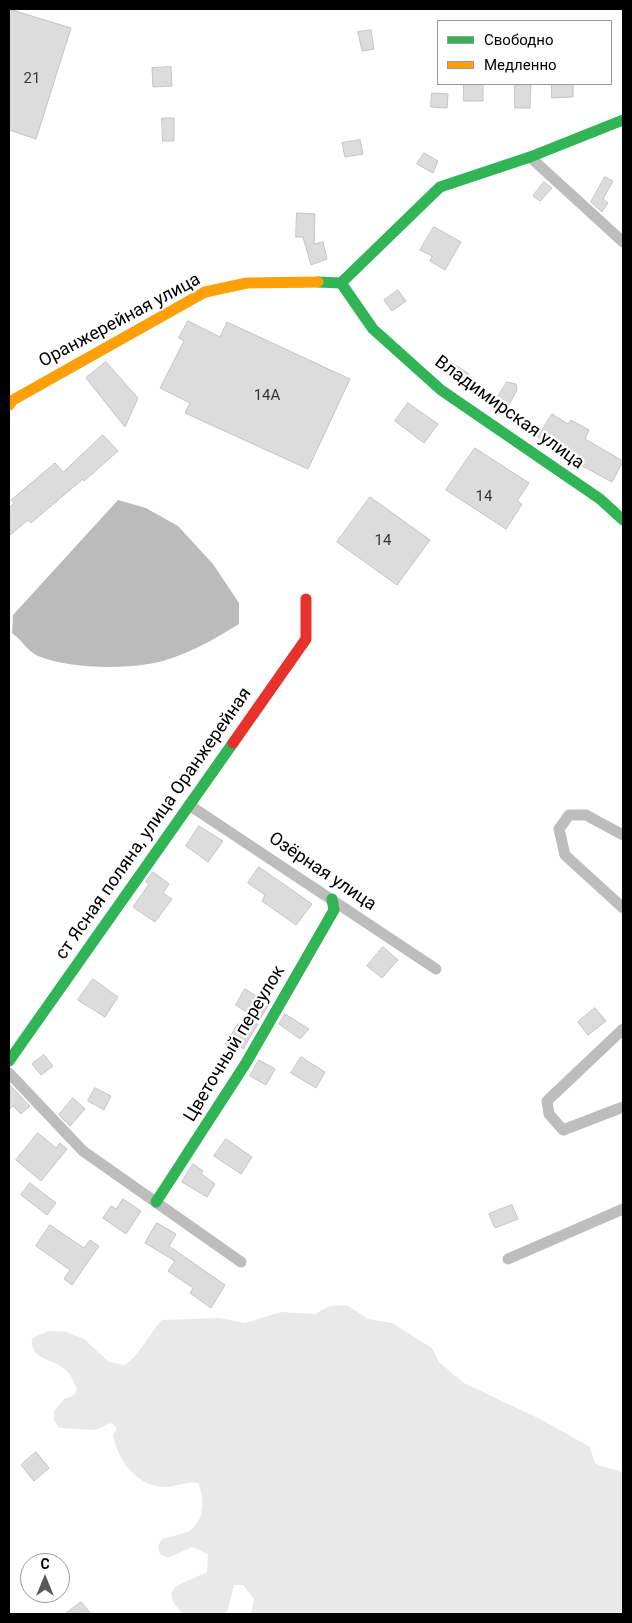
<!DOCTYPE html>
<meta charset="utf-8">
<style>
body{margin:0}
#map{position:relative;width:632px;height:1623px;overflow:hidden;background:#fff;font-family:Roboto,sans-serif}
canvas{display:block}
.frame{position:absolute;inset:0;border:10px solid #000;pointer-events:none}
.legend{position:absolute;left:437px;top:20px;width:175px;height:65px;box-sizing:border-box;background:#fff;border:1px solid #999;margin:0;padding:6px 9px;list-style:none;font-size:15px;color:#000}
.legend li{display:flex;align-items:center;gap:10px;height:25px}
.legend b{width:25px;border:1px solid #999}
.north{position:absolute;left:20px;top:1553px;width:50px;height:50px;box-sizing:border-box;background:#fff;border:1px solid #999;border-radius:50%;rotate:0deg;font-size:14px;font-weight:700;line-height:20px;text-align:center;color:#000}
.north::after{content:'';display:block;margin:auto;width:18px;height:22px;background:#595959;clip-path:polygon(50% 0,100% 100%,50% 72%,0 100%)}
</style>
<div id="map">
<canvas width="632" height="1623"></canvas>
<div class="frame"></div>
<ul class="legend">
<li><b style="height:6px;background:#30b455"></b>Свободно</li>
<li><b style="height:6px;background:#ff9f0a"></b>Медленно</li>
</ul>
<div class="north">С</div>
</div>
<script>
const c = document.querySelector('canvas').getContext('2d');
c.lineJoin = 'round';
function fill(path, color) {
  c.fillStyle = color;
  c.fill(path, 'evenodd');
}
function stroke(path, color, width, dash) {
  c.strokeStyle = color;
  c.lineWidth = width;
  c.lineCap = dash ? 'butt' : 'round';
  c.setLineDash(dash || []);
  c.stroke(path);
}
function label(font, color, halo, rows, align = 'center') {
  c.font = font + ' Roboto,sans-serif';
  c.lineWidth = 4.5;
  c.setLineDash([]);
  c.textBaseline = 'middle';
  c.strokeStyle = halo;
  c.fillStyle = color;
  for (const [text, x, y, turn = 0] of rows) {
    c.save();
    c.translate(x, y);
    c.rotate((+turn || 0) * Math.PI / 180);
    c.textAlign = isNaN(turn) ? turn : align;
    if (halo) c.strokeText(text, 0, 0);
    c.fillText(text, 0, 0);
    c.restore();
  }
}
fill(new Path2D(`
 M347,1305l21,14 24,4 40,25 7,14 25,21 78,37 48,27 5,16c9,6 19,4 28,10v141h-372l3,-15 -11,-14h-9l-6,25 -4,4h-41l-10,-12 -2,-9 5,-7 31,-14 1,-18 -16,-7 -24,11 -8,-4 -2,-8 4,-7c8,-3 20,-4 27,-8 16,-11 16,-32 9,-48 -12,-2 -22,4 -34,4 -28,-1 -46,-27 -51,-52l4,-7 -6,-5 -16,7 -36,-2 -5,-8v-9l10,-12 9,-3 4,-7c-3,-6 -6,-14 -10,-18 -13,-13 -38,-10 -35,-33l17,-7 18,1 17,7 25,23 16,3c16,-12 23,-30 37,-45l58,-2 25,5 36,-11 34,2 15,-8z`), '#e9e9e9');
fill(new Path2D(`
 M118,500l28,8 32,18 35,38 26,39v21c-24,15 -49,29 -76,37 -33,9 -94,8 -125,-5 -10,-4 -17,-17 -26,-23l1,-18z`), '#bbb');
const building = new Path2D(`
 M9,9l62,19 -35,111 -27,-9z
 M371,30l3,19 -12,2 -4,-19z
 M171,67l1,19 -19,1 -1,-19z
 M464,84h19v17h-19z
 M515,84h16l-1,24h-15z
 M552,84h21v13l-21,1z
 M432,93l16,1 -1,14 -16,-1z
 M162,118h12v23h-11z
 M360,140l3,14 -18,3 -3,-14z
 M424,153l14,8 -5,12 -16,-9z
 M605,177l8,4 -10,18 5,4 -6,9 -11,-10z
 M544,182l8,6 -12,13 -7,-5z
 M297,213l18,1 -1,30 9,-2 4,17 -16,6 -8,-28h-7z
 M434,227l27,15 -16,28 -15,-9 2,-5 -12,-6z
 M398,290l8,11 -14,10 -8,-11z
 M188,321l32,16 7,-15 123,57 -42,90 -123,-56 5,-10 -30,-15 24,-47 -5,-3z
 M106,362l32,36 -13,29 -39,-49z
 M451,362l18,12 -7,10 -18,-12z
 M507,382l9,2 1,6 -11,20 -12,-7z
 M408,403l30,21 -14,19 -29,-22z
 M552,414l16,10 3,-4 18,10 -4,9 38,22 -11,21 -39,-21 4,-7 -20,-11 -3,4 -16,-10z
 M103,435l15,16 -34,30 -1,-2 -52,44 -3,-3 -19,16v-28l5,-5 -3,-3 44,-37 8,9z
 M475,448l54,35 -12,18 5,3 -16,25 -60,-39z
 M370,497l60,43 -33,45 -60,-43z
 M199,826l24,15 -15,21 -22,-16z
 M259,867l53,37 -16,21 -34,-24 3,-6 -17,-12z
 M153,872l16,12 -6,9 9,6 -17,23 -22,-15 16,-23 -3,-2z
 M383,947l15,13 -16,18 -15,-12z
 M93,979l25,18 -13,20 -27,-17z
 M245,989l24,15 -10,17 -23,-16z
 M595,1008l11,13 -18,14 -10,-13z
 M285,1014l24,15 -9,10 -21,-15z
 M238,1024h20l-15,25 -3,-3 -3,5 -11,-7z
 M44,1055l9,11 -12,9 -9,-11z
 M301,1057l24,15 -9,16 -25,-15z
 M259,1060l16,9 -9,16 -16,-9z
 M9,1084l21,22 -9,8 -8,-8 -4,4z
 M95,1088l16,8 -7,14 -16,-9z
 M73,1098l12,11 -15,17 -11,-11z
 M38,1133l18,15 4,-5 7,6 -26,32 -25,-21z
 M226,1139l26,18 -11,17 -27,-18z
 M193,1164l10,7 -2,3 14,10 -8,13 -25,-15z
 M30,1183l26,20 -9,12 -26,-20z
 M123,1199l18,12 -15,23 -23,-16 8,-12 5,3z
 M512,1205l6,14 -23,9 -6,-14z
 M157,1223l19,11 -7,12 56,39 -14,23 -21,-15 3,-5 -25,-17 7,-10 -30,-18z
 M50,1225l34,23 6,-8 9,6 -27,39 -8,-6 6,-9 -34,-24z
 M36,1452l13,16 -15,13 -13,-16z
 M81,1602l10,12h-26z`);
fill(building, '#dcdcdc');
stroke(building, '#c4c4c4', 1);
stroke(new Path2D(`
 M530,157l93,85
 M189,805l247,164
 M623,835l-37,-20h-17l-10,14 6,26 58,53
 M623,1029l-76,72 2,13 14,16 60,-23
 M9,1073l74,78 158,111
 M508,1259l115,-50`), '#bdbdbd', 11);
stroke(new Path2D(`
 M318,282l23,1 99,-96 90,-30 93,-37
 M341,283l32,46 68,61 159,109 23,21
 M9,1061l224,-318
 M156,1202l90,-139 88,-153 -2,-11`), '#30b455', 11);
stroke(new Path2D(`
 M9,405l4,-5 192,-108 42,-9 71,-1`), '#ff9f0a', 11);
stroke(new Path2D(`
 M233,743l73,-104v-40`), '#e5322d', 11);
label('15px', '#373737', null, [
 ["21",32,79],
 ["14А",267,396],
 ["14",484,497],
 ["14",383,541]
]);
label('18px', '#000', '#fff', [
 ["Оранжерейная улица",120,321,-28],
 ["Владимирская улица",509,413,36],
 ["ст Ясная поляна, улица Оранжерейная",154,824,-55],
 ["Озёрная улица",322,872,34],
 ["Цветочный переулок",235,1044,-59]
]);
</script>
